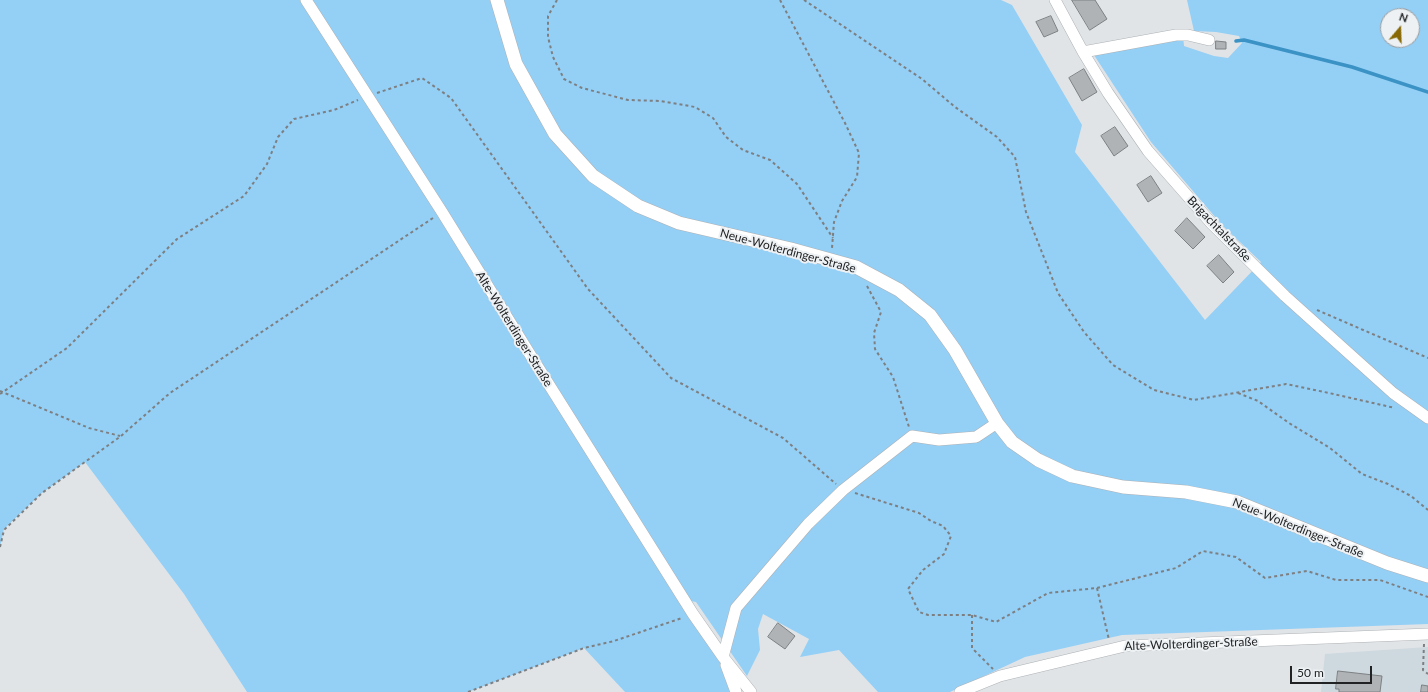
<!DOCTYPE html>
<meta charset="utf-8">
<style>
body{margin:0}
#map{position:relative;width:1428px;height:692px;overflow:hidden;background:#e0e4e7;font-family:Lato,sans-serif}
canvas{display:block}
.north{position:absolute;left:1380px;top:8px;width:40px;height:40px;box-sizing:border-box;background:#edf1f4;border:1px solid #9b9ea0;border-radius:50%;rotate:19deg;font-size:11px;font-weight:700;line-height:16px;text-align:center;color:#212223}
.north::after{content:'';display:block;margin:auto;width:14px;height:18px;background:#876804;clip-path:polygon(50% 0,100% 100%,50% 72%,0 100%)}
.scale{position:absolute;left:1290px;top:666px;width:82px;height:18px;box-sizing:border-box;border:2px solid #212223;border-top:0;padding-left:5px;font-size:12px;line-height:14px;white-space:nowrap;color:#212223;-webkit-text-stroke:3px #edf1f4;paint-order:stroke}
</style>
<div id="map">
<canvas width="1428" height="692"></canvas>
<div class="north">N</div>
<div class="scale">50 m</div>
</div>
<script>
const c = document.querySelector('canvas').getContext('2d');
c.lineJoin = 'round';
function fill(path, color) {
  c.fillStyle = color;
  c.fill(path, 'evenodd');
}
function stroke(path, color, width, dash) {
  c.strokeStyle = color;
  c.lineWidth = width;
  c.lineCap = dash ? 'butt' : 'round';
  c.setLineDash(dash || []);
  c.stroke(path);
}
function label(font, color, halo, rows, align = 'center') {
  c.font = font + ' Lato,sans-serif';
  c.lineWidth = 4;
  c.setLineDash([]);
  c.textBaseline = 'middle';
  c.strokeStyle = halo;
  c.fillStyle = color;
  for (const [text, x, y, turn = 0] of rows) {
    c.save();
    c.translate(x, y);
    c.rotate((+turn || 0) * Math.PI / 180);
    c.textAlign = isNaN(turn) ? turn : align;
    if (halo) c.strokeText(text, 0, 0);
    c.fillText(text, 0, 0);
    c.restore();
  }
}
fill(new Path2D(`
 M1428,647v45h-107l4,-38z`), '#cdd8df');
fill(new Path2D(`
 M0,0h1001l11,5 70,120 -7,27 130,168 56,-58 -39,-37 -71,-83 -59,-90 91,-17 1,11 30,10 14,2 14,-15 -3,-7 -23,-4 -22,-1 -7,-31h241v624l-306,11 -97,22 -75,35h-72l-39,-42 -39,7 9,-18 -46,-25 -5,15 2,21 -13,26 -51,-74 -12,-2 39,57 8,35h-106l-41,-44 -116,44h-221l-63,-98 -99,-132 -43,31 -38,36 -4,18zM1388,16h24v24h-24z`), '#94cff6');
stroke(new Path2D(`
 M1236,41l8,-1 108,27 76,25`), '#3b92c4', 3.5);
const building = new Path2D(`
 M1072,0h23l12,19 -17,11z
 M1051,16l7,15 -14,6 -8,-15z
 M1216,41l10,1v7h-10z
 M1084,69l13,23 -15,9 -13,-23z
 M1115,127l13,19 -14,10 -13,-20z
 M1151,176l11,17 -14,9 -11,-17z
 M1187,218l18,19 -12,12 -18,-18z
 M1219,255l15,17 -11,11 -16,-17z
 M778,623l17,13 -10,13 -17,-12z
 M1338,671l44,5 -2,16h-41v-3h-3z
 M1422,685l6,1v6h-7z`);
fill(building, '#afb3b6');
stroke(building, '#7d8183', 1);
const minor = new Path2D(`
 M306,0l136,212 89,144 162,258 30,43 28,35
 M1055,0l28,52 25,41 40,58 64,73 73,72 108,97 35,25
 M1083,52l93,-17h12l21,5
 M723,657l13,-49 72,-84 35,-34 69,-54 27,4 37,-3 21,-14
 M726,665l10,27
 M960,692l40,-16 125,-30 303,-12`);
const major = new Path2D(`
 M497,0l19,64 39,70 38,42 45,30 41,17 112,26 65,18 43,23 31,25 25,35 42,73 15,19 26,18 34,16 51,11 63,5 51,10 150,61 41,13`);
stroke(minor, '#aeb2b5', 12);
stroke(major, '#aeb2b5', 14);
stroke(new Path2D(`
 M557,0l-9,16v21l5,20 11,22 18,9 46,12 32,1 35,6 18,11 13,19 17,13 27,10 27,24 36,54
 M780,0l65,123 14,30 -2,24 -15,24 -8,21 -2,26
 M804,0l118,79 33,28 42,30 18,20 11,55 32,81 26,39 29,33 41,25 40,10 92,-16 43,9 66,15
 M377,93l45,-15 29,20 137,191 83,89 112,60 53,46
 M867,286l14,26 -7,21 1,16 18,28 16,50
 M1317,310l111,48
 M0,391l89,37 31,8
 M1238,393l20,8 31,22 41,25 32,26 26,10 23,12 17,14
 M0,394l67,-46 110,-109 67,-43 23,-32 11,-27 16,-18 40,-9 24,-10
 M855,493l64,20 12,8 12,5 8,10 -7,18 -21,16 -15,19 11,23 9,3h44l24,7 52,-29 49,-5 79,-20 27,-17 33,6 29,21 42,-7 29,9h44l48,17
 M0,547l4,-17 38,-37 79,-57 49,-43 263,-175
 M1097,588l12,52
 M972,615v33l21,21
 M1424,644l-1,26 5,4
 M468,692l116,-44 30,-7 68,-23`), '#7d7f81', 2, [3, 3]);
stroke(minor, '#fff', 11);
stroke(major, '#fff', 13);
label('12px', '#212223', '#edf1f4', [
 ["Brigachtalstraße",1219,229,46],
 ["Neue-Wolterdinger-Straße",788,251,15],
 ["Alte-Wolterdinger-Straße",514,329,58],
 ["Neue-Wolterdinger-Straße",1298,528,22],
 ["Alte-Wolterdinger-Straße",1191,644,-2]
]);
</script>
